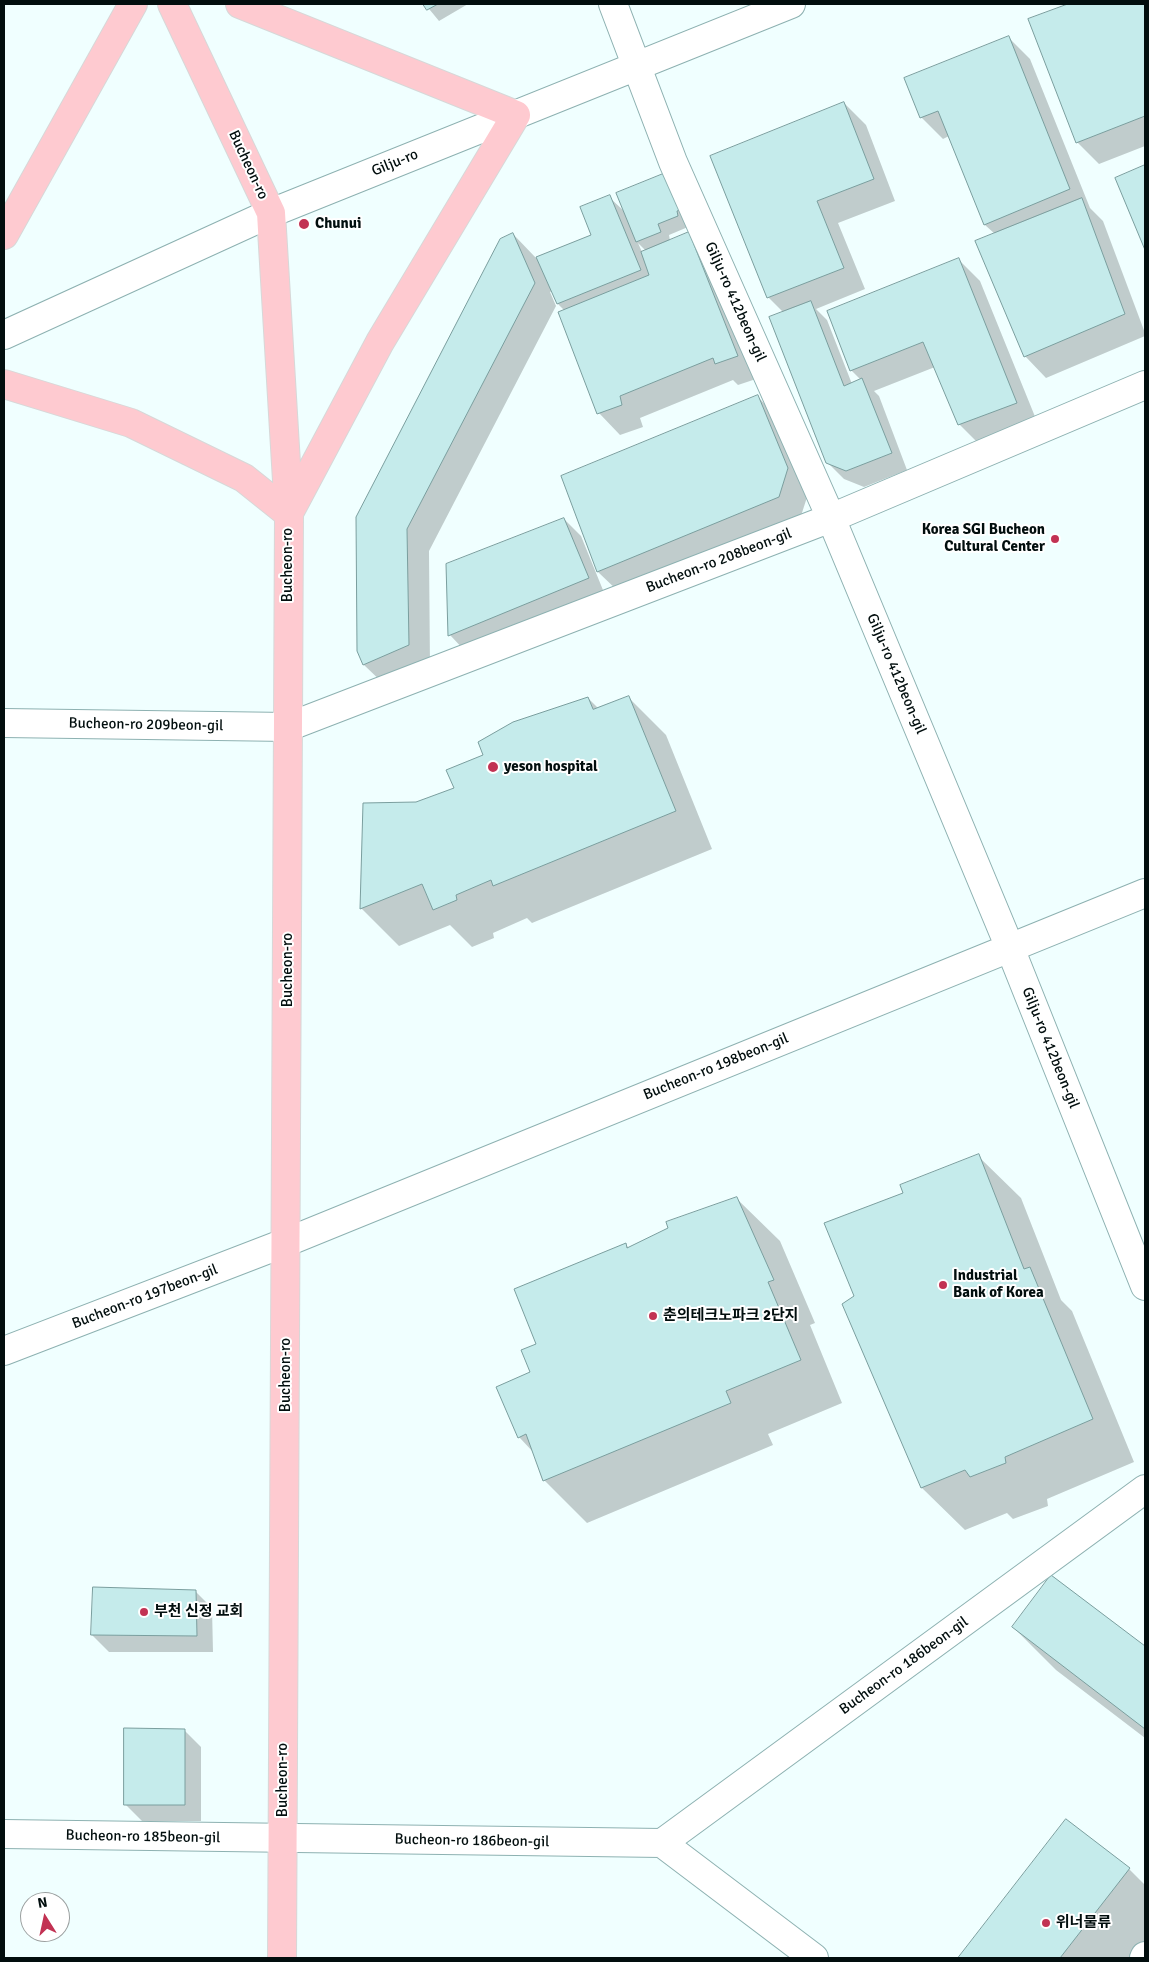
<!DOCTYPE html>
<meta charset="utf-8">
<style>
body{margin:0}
#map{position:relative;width:1149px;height:1962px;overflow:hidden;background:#f0ffff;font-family:Signika,sans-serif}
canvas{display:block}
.frame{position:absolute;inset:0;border:5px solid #020e0e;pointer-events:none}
.north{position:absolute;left:20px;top:1892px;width:50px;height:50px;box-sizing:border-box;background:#fff;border:1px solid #9a9f9f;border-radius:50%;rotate:350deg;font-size:14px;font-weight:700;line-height:20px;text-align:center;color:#020e0e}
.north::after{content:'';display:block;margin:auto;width:18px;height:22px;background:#c23253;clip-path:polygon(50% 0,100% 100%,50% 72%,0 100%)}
</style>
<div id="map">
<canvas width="1149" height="1962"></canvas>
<div class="frame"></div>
<div class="north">N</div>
</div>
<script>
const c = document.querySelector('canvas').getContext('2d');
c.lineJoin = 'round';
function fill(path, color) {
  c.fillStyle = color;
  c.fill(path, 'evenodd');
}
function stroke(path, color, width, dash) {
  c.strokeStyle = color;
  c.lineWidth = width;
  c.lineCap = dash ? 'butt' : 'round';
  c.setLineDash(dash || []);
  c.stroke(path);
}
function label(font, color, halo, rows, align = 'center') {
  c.font = font + ' Signika,"Noto Sans KR",sans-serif';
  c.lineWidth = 4;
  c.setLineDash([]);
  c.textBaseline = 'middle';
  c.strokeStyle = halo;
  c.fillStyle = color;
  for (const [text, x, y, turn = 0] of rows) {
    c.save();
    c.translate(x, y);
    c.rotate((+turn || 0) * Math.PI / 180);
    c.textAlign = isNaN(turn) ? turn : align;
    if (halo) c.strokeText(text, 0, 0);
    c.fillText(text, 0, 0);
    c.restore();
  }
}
fill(new Path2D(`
 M425,4h43l-29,17z
 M1072,4h73v142l-46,18 -22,-22 -47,-122z
 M1009,38l21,21 60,149 13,13 42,112v3l-99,42 -21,-22 -30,-122 -10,-9 -36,-89 -6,3 -22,-22z
 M844,103l22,22 29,76 -57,22 27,66 -49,20 11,11 25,64 9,-4 -10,-10 107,-111 22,22 58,143 -57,22 -21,-21 -25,-58 -61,24 5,5 28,74 -43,17 -20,-8 -17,-17 -43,-149 -16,-16z
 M1145,167v80l-28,-69z
 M668,174l20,53 -19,8 1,6 19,-7 21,22 49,122 -21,7 -5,-5 -93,38 3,9 -23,8 -21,-22 -34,-102 -7,-7 -6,-13 -2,1 6,14 -127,245 1,116 -44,19 -22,-21 -6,-14 155,-417 23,24 56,-23 17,-38 16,15zM638,243l8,8 -4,1z
 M758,397l21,22 30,72 -9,28 -180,74 -22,-21z
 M564,519l17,17 24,59 -139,57 -16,-17 -3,-70z
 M628,697l38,38 46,114 -180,74 -5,-5 -34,15 1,5 -22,9 -22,-22 -51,21 -38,-38 55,-104 40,-16 28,-33 104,-57 11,11z
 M978,1156l43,42 40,102 11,11 62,151 -87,37 1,7 -35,13 -6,-6 -42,17 -43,-42 -79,-184 12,-7 50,-103z
 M737,1199l43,42 35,82 -5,2 32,78 -74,31 5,11 -186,78 -43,-43 -10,-27 -15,-16 18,-93 89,-99 3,3z
 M1052,1576l93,72v90l-89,-68 -43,-43z
 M195,1591l17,17 1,44h-104l-17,-17z
 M184,1730l17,17v74h-59l-17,-17z
 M1067,1821l62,48 16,16v66l-5,7h-181z`), '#0003');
const building = new Path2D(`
 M423,4h15l-11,6z
 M1068,4h77v112l-69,27 -48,-124z
 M1009,36l61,153 -86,36 -46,-114 -18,7 -16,-40z
 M844,102l30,77 -57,22 27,67 -77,30 -57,-142z
 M1145,165v85l-30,-72z
 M668,172l15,37 -6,2 1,5 -20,8 3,8 -25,10 -20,-49z
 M610,195l31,75 -84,34 -21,-47 55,-22 -11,-28z
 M1082,198l43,116 -101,43 -49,-116z
 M689,232l49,124 -23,8 -2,-6 -93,38 2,9 -25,9 -39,-102 91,-37 -8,-23z
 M513,233l22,50 -128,246 2,116 -46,20 -6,-14 -1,-134 144,-278z
 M959,258l58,145 -59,22 -35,-83 -73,29 -23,-60z
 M811,301l33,85 18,-8 30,75 -46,18 -20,-8 -57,-146z
 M758,395l30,73 -9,29 -182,75 -36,-96z
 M564,518l25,60 -141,58 -2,-72z
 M629,696l47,115 -183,75 -2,-6 -35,15 1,5 -24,10 -11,-26 -62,25 3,-106 53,-1 38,-14 -8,-18 37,-15 -5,-13 35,-20 75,-25 5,12z
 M979,1154l45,115 6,-2 63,152 -88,38 1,6 -36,14 -5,-7 -44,18 -79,-184 12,-8 -30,-73 79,-30 -3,-8z
 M737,1197l37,83 -6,2 33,78 -75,31 5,12 -188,78 -17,-47 -8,4 -22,-51 34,-15 -9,-22 15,-6 -22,-55 112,-46 1,5 41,-20 -2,-6z
 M1051,1575l94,71v83l-133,-102z
 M93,1587l103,3 1,46 -106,-1z
 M124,1728l61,1v76h-61z
 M1066,1819l64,49 -70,90h-102z`);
fill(building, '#c5ebeb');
stroke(building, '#7a9e9e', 1);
const minor = new Path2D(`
 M613,4l60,158 158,356 179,430 135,338
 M4,335l267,-122 520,-209
 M4,723l284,4 543,-209 314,-133
 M4,1351l283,-109 858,-349
 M4,1834l658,9 152,115
 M662,1843l483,-354
 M1144,1958l1,-2`);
const major = new Path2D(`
 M172,4l99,209 18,301 -7,1444
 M240,4l276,111 -136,227 -91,171
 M4,235l129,-231
 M4,384l127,39 113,55 45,36`);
stroke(minor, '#8db1b1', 30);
stroke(major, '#d7d8d8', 30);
stroke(minor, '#fff', 28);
stroke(major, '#fecad0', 28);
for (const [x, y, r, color] of [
 [304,224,6,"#c23253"],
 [1055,539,5,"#c23253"],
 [493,767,6,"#c23253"],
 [943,1285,5,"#c23253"],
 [653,1316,5,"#c23253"],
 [144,1612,5,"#c23253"],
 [1046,1923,5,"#c23253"]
]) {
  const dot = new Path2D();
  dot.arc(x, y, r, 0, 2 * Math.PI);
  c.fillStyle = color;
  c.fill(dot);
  stroke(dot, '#fff', 2);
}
label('15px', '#020e0e', '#fff', [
 ["Gilju-ro",395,163,-22],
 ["Bucheon-ro",248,165,65],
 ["Gilju-ro 412beon-gil",735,302,66],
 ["Bucheon-ro 208beon-gil",719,561,-21],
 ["Bucheon-ro",288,565,-90],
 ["Gilju-ro 412beon-gil",896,674,67],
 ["Bucheon-ro 209beon-gil",146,725,1],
 ["Bucheon-ro",288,970,-90],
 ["Gilju-ro 412beon-gil",1050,1048,68],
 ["Bucheon-ro 198beon-gil",716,1067,-22],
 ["Bucheon-ro 197beon-gil",145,1297,-21],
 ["Bucheon-ro",286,1375,-90],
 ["Bucheon-ro 186beon-gil",904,1666,-36],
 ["Bucheon-ro",283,1780,-90],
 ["Bucheon-ro 185beon-gil",143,1837,1],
 ["Bucheon-ro 186beon-gil",472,1841,1]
]);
label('bold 15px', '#020e0e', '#fff', [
 ["Chunui",315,224],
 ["Korea SGI Bucheon",1045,530,"right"],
 ["Cultural Center",1045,547,"right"],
 ["yeson hospital",504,767],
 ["Industrial",953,1276],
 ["Bank of Korea",953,1293],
 ["춘의테크노파크 2단지",663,1316],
 ["부천 신정 교회",154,1612],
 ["위너물류",1056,1923]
], 'left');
</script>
